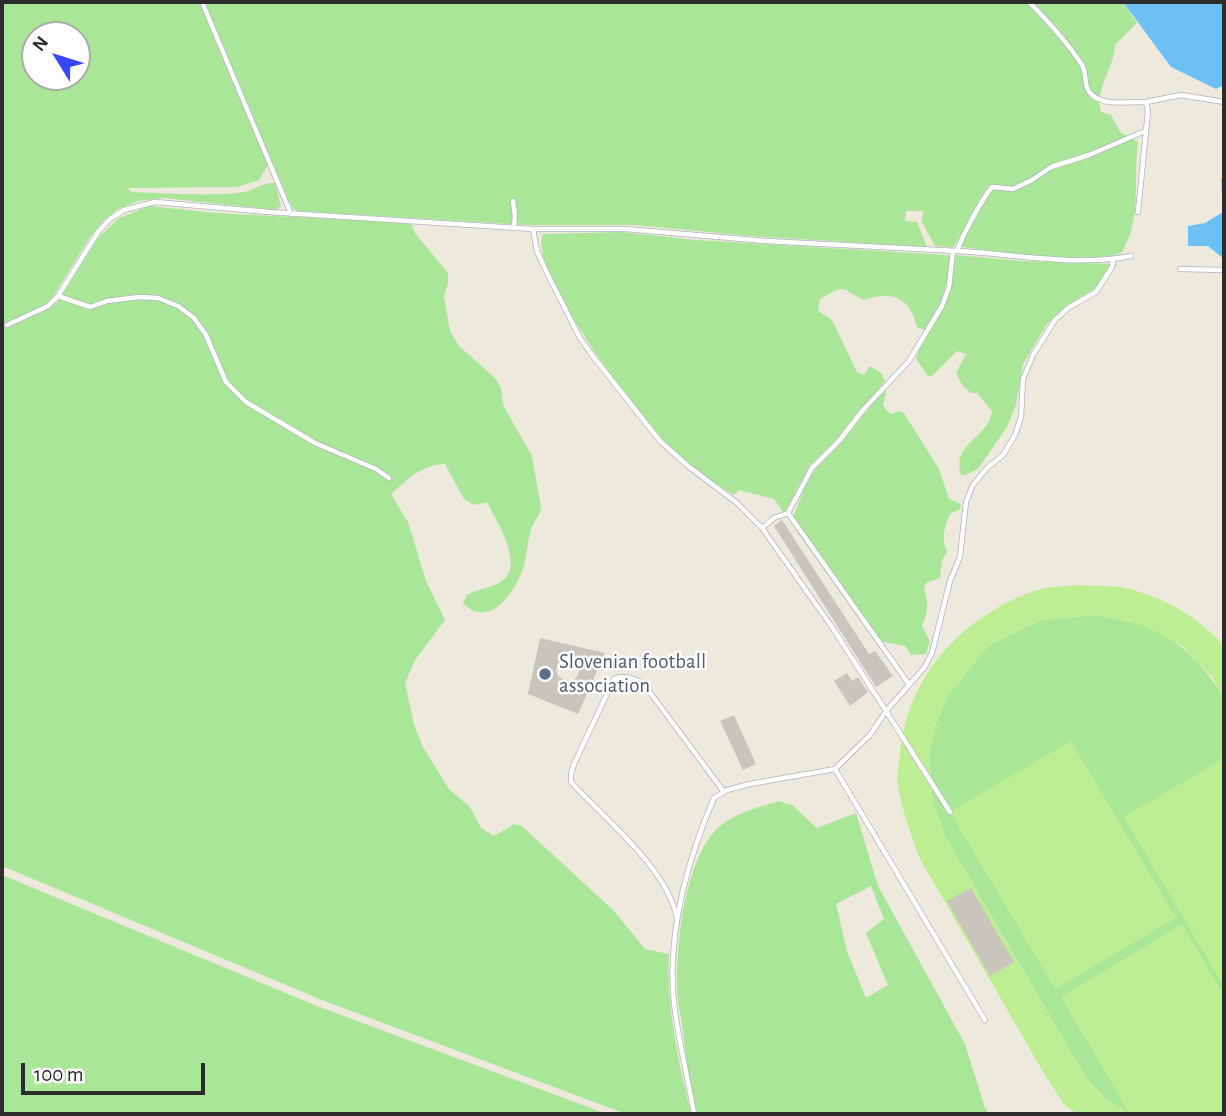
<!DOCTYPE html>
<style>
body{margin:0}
#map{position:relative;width:1226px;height:1116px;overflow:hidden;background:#eee9dd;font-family:"Alegreya Sans",sans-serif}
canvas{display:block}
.frame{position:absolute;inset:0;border:4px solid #2c2c2c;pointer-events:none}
.north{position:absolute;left:21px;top:21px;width:70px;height:70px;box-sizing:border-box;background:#fff;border:2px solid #ababab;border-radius:50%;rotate:308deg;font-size:19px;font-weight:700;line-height:28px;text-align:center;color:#2c2c2c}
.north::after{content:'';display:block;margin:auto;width:24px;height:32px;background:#3946ff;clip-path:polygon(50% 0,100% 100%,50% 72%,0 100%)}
.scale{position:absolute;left:21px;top:1063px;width:184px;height:32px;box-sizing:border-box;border:4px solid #2c2c2c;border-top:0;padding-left:9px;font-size:21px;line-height:24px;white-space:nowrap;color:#2c2c2c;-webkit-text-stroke:5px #fff;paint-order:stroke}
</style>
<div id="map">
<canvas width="1226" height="1116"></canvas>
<div class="frame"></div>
<div class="north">N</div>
<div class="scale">100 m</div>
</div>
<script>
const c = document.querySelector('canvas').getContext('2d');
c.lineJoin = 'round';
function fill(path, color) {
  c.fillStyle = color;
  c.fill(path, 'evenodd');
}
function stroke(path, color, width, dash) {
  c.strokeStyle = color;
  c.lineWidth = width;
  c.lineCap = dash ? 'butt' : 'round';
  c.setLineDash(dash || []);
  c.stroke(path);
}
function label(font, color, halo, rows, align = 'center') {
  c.font = font + ' "Alegreya Sans",sans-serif';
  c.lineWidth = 5;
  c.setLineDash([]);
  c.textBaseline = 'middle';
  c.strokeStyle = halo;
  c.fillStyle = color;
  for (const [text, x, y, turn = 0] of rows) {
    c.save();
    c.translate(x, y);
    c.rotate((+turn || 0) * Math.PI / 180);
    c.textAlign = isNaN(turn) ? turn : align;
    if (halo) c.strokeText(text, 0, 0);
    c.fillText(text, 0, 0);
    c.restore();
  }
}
fill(new Path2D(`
 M2,2h197l69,163 -9,15 -22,7 -111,1 6,4c36,1 75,5 112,0 12,-2 18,-10 31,-9l6,23 -5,4 -112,-12 -26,3 -20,8 -14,11 -14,17 -39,63 6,3 41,-65 21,-20 31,-12 66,7 195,10 4,10 33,40v10l-4,14 6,34 9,15 36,32 6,10 2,17 29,51 9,51c-1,9 -6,12 -9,20 -5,11 -4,26 -8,38 -7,25 -34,66 -61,38l4,-8c10,-6 22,-7 32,-12 29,-15 -3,-62 -12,-81l-13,3 -10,-6 -19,-35c-24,1 -37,15 -54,30l17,28 18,59 19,39 -30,40 -10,23 9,41 9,23 26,42 21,18 11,21 13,8 20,-12 8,2 92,85 31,38 24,5c-3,54 10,108 22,160h-65l-304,-114 -320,-134zM35,35h42v42h-42z
 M205,2h918l14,21 -22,22c-1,25 -20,41 -14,67l10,3 9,17 18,10c-5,37 4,77 -16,110 -28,14 -127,-1 -161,-5l2,-9 -3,-1 -7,10 -18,-1 -13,-24 1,-11h-17l-1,10 12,1 10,25 -177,-11 -115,-11h-109l-229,-14 -5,-4 -4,-8z
 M621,232l75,8 252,15 2,2c-3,33 -7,45 -25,73l-8,-3c-7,-30 -25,-37 -53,-27 -25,-12 -16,-17 -44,-1l-2,12 14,9 25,52 7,3 6,-9 11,7 4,8 -47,57 -28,27 -26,48 -10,-14 -35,-9 -5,5c-30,-18 -59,-42 -83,-68 -24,-28 -124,-160 -108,-193z
 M956,255l66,6 95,3 -19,23 -31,18 -20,19 -24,40 -7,41 -9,22 -29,42 -13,6h-4c-9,-34 28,-36 31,-64l-15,-18h-6l-8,-7 -7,-13 10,-19 -9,-3 -25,25h-4l-12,-17c6,-19 18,-32 26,-49 9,-18 10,-36 14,-55z
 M885,388l1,6 -3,11 4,6 5,3 7,-3 5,2 35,56 10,30 12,5 -1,5 -10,5c-6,14 -9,24 -3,38l-5,8 -2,18 -14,5 -2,6c5,15 4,23 -2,37l8,15 -4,13 -15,1 -6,-9 -31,-6 -83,-117 18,-47 34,-36z
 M1097,615c15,4 34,5 48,11 36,14 61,41 79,73v415h-94l-24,-15 -20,-21 -140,-240 -13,-34 -4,-48 7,-33 12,-28 41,-50 52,-25z
 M779,801l13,4 25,23 39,-15 22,73 87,158 20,64 4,6h-291c-9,-28 -12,-60 -16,-89 -1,-9 -4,-18 -4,-27 -4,-44 6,-142 42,-172 15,-13 40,-19 59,-25zM871,886l13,33 -18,14 22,52 -22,13 -19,-47 -11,-47z
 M2,875l315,131 290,108h-605z`), '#a9e698');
fill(new Path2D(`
 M1076,585c16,1 34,0 50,3 37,9 73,29 98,58v53l-12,-22 -30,-31 -37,-20 -48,-11 -56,5 -52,25 -41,50 -12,28 -7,33 4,48 13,34 140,240 20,21 24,15 -69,-117 121,-73 42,71v119h-147l-13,-10 -18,-27 -127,-220c-8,-23 -17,-47 -21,-71 -2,-10 1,-22 2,-32 7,-78 62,-137 134,-163 13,-5 29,-4 42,-6z
 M1071,741l105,177 -121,71 -105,-177z
 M1224,758v229l-100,-170z`), '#bdee93');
fill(new Path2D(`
 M1123,2h101v83l-8,4 -45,-22z
 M1224,178v81l-16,-13h-20v-20l17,-3 18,-11 -2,-33z`), '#6dc0f3');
fill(new Path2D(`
 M782,520l87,134 6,-3 18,25 -17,11 -102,-161z
 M540,638l65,15 -27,61 -50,-20zM567,660l15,4 -5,13 -7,6 -11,-6 -3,-6 6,-10z
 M847,673l5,8 6,-4 10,15 -18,14 -16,-25z
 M734,715l22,49 -13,6 -23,-49z
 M971,888l43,74 -24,14 -43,-75z`), '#c9c5bd');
const lane = new Path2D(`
 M202,2l89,212
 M1029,2c19,19 38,40 53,63 6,10 0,21 10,30 14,12 37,6 54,7l2,9 -10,101
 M1146,102l35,-7 43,7
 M513,201l2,14 -1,13
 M533,229l4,22 10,22 33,65 12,17 68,86 28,25 49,37 25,25 70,99 54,84 -16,24 -35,34 -85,15 -23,6 -13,8c-27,63 -47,136 -40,205 4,37 14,74 20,111
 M958,251c57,3 115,16 173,5
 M1180,269l44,1
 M58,296l32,11 17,-6 32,-4 19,1 20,8 16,12 12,17 20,47 20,20 69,41 61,26 13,9
 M7,325l41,-19 10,-10 40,-64 12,-13 14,-9 31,-8 114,10 264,17h93l140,12 191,10c5,-15 25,-52 35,-64l21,2 19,-9 19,-13 38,-12 56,-24
 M762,528l12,-10 14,-5
 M908,683l-120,-170 24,-45 27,-27 24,-31 46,-49 33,-55 7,-19 4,-36
 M835,769l150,251
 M950,812l-64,-101 38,-43 8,-15 18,-72 10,-24 6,-55 7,-17 14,-17 16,-13 12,-20 6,-18 2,-38 10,-24 22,-35 13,-12 28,-16 16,-25 1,-7
 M677,919c-8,-49 -73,-101 -106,-137v-8l3,-10 40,-85c10,-5 20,0 29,4l81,109`);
stroke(lane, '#b1b2c0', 6);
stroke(lane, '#fff', 4.5);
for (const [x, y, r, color] of [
 [545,674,7,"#5c6f8a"]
]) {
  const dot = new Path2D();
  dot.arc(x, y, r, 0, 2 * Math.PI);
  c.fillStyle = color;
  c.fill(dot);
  stroke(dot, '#fff', 2.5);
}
label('21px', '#4e5e75', '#fff', [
 ["Slovenian football",559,662],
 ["association",559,686]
], 'left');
</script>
